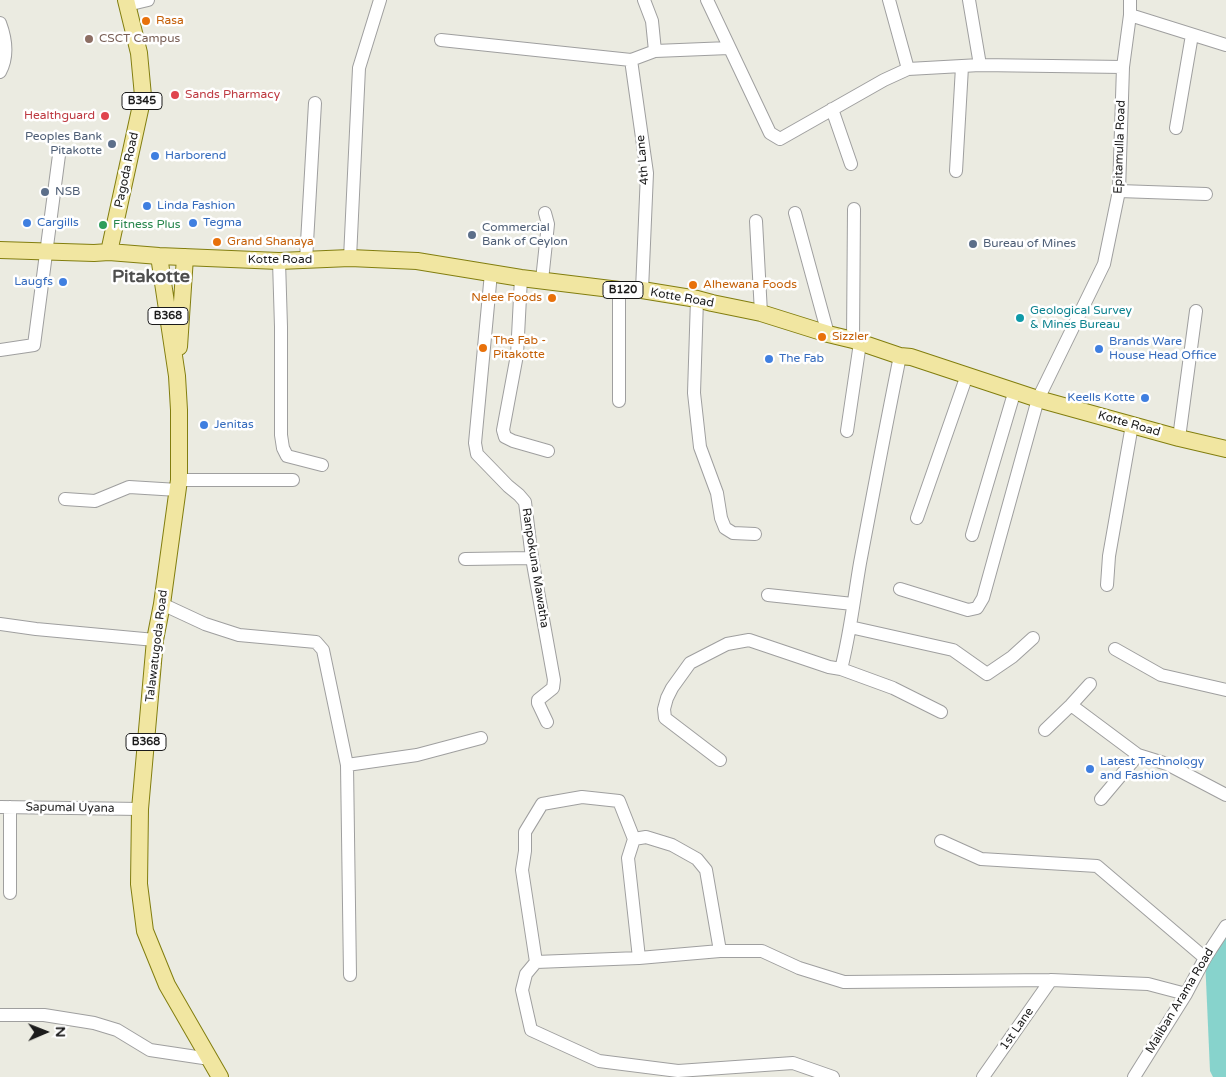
<!DOCTYPE html>
<style>
body{margin:0}
#map{position:relative;width:1226px;height:1077px;overflow:hidden;background:#ebebe1;font-family:"Varela Round",sans-serif}
canvas{display:block}
.north{position:absolute;left:20px;top:1007px;width:50px;height:50px;-webkit-text-stroke:4px #fff;paint-order:stroke;rotate:89deg;font-size:14px;font-weight:700;line-height:20px;text-align:center;color:#1b1b1b}
.north::after{content:'';display:block;margin:auto;width:18px;height:22px;background:#1b1b1b;clip-path:polygon(50% 0,100% 100%,50% 72%,0 100%)}
</style>
<div id="map">
<canvas width="1226" height="1077"></canvas>
<div class="north">N</div>
</div>
<script>
const c = document.querySelector('canvas').getContext('2d');
c.lineJoin = 'round';
function fill(path, color) {
  c.fillStyle = color;
  c.fill(path, 'evenodd');
}
function stroke(path, color, width, dash) {
  c.strokeStyle = color;
  c.lineWidth = width;
  c.lineCap = dash ? 'butt' : 'round';
  c.setLineDash(dash || []);
  c.stroke(path);
}
function label(font, color, halo, rows, align = 'center') {
  c.font = font + ' "Varela Round",sans-serif';
  c.lineWidth = 5;
  c.setLineDash([]);
  c.textBaseline = 'middle';
  c.strokeStyle = halo;
  c.fillStyle = color;
  for (const [text, x, y, turn = 0] of rows) {
    c.save();
    c.translate(x, y);
    c.rotate((+turn || 0) * Math.PI / 180);
    c.textAlign = isNaN(turn) ? turn : align;
    if (halo) c.strokeText(text, 0, 0);
    c.fillText(text, 0, 0);
    c.restore();
  }
}
fill(new Path2D(`
 M1226,926v151h-13l-3,-6 -5,-113z`), '#87d3cc');
const minor = new Path2D(`
 M644,0l8,21 3,30
 M707,0l63,133 10,6 104,-59 24,-11 72,-4 143,2
 M889,0l19,69
 M969,0l11,65
 M127,5l21,-5
 M1130,15l96,30
 M0,23c6,16 8,34 0,49
 M441,40l190,20 24,-9 74,-3
 M631,60l16,113 -5,117
 M832,109l19,55
 M1176,128l16,-93
 M956,171l6,-104
 M1119,191l87,3
 M795,213l33,121
 M756,221l5,92
 M350,258l9,-190 21,-68
 M306,260l9,-157
 M279,261l2,66v108l2,13 4,8 35,9
 M491,273l-16,170 2,11 31,32 11,9 6,7 7,56 22,122 -1,8 -15,12v3l9,19
 M521,278l-4,77 -14,75 2,7 8,4 35,10
 M542,280l6,-56 -3,-11
 M697,299l-3,94 6,54 17,46 4,25 4,10 8,5 22,1
 M853,340l1,-131
 M0,350l34,-5 25,-190
 M619,401v-111
 M847,431l13,-88
 M1179,438l17,-127
 M179,480h114
 M65,499l30,2 34,-14 49,3
 M917,518l50,-143
 M972,535l43,-145
 M465,559l67,-1
 M1107,585l2,-29 23,-131
 M900,589l68,21 9,-2 6,-10 55,-199 66,-135 15,-73 4,-124 7,-52v-15
 M768,595l85,9
 M162,604l43,20 34,11 77,7 7,8 24,115 3,210
 M0,624l36,5 119,11
 M850,627l103,23 34,24 25,-17 21,-19
 M1115,649l46,26 65,15
 M841,669l52,19 48,24
 M1071,705l67,50 29,9 59,31
 M1045,730l26,-25 19,-21
 M720,760l-55,-42 -1,-9 3,-11 5,-10 18,-25 37,-19 22,-4 80,27 12,2c9,-34 13,-71 19,-106 13,-69 26,-138 40,-207
 M347,765l70,-10 64,-17
 M1101,799l37,-44
 M0,807l140,2
 M941,841l40,18 116,7 108,92
 M10,893v-86
 M639,958l-11,-100 6,-19 12,-2 26,8 25,14 9,11 14,81
 M536,962l-14,-92 3,-19v-19l17,-28 40,-7 37,4 15,38
 M0,1015h44l50,8 23,7 33,20 60,9
 M833,1077l-40,-14 -115,8 -79,-10 -68,-31 -9,-40 4,-16 10,-12 103,-4 81,-7h42l37,17 45,14 207,-2 97,4 38,10
 M983,1077l68,-97
 M1134,1077l52,-83 19,-36 21,-32`);
const major = new Path2D(`
 M0,250l94,3 15,-1 50,4 120,5 71,-3 67,3 104,17 98,12h23l55,9 15,4 49,10 67,21 25,6 47,16 11,1 127,42 141,39 47,11
 M109,252l34,-156 -4,-43 -13,-53
 M159,256l18,120 2,34v70l-17,124 -7,36 -15,169 -1,75 6,47 22,54 53,92
 M179,347l6,-90`);
stroke(minor, '#9f9f9f', 14);
stroke(major, '#827e0f', 18);
stroke(minor, '#fff', 12);
stroke(major, '#f1e6a1', 16);
for (const [x, y, r, color] of [
 [146,21,5,"#e8710a"],
 [89,39,5,"#8d6e63"],
 [175,95,5,"#e0444e"],
 [105,116,5,"#e0444e"],
 [112,144,5,"#5c6f8a"],
 [155,156,5,"#3f7fe0"],
 [45,192,5,"#5c6f8a"],
 [147,206,5,"#3f7fe0"],
 [27,223,5,"#3f7fe0"],
 [193,223,5,"#3f7fe0"],
 [103,225,5,"#2e9e5b"],
 [472,235,5,"#5c6f8a"],
 [217,242,5,"#e8710a"],
 [973,244,5,"#5c6f8a"],
 [63,282,5,"#3f7fe0"],
 [693,285,5,"#e8710a"],
 [552,298,5,"#e8710a"],
 [1020,318,5,"#0f9aa8"],
 [822,337,5,"#e8710a"],
 [483,348,5,"#e8710a"],
 [1099,349,5,"#3f7fe0"],
 [769,359,5,"#3f7fe0"],
 [1145,398,5,"#3f7fe0"],
 [204,425,5,"#3f7fe0"],
 [1090,769,5,"#3f7fe0"]
]) {
  const dot = new Path2D();
  dot.arc(x, y, r, 0, 2 * Math.PI);
  c.fillStyle = color;
  c.fill(dot);
  stroke(dot, '#fff', 2);
}
for (const [x, y, w] of [
 [142,101,40],
 [623,290,40],
 [168,316,40],
 [146,742,40]
]) {
  const box = new Path2D();
  box.roundRect(x - w / 2, y - 8.5, w, 17, 4);
  c.fillStyle = '#fff';
  c.fill(box);
  stroke(box, '#1b1b1b', 1);
}
label('bold 11px', '#1b1b1b', null, [
 ["B345",142,101],
 ["B120",623,290],
 ["B368",168,316],
 ["B368",146,742]
]);
label('12px', '#c56008', '#fff', [
 ["Rasa",156,21],
 ["Grand Shanaya",227,242],
 ["Alhewana Foods",703,285],
 ["Nelee Foods",542,298,"right"],
 ["Sizzler",832,337],
 ["The Fab -",493,341],
 ["Pitakotte",493,355]
], 'left');
label('12px', '#785e54', '#fff', [
 ["CSCT Campus",99,39]
], 'left');
label('12px', '#be3a42', '#fff', [
 ["Sands Pharmacy",185,95],
 ["Healthguard",95,116,"right"]
], 'left');
label('12px', '#4e5e75', '#fff', [
 ["Peoples Bank",102,137,"right"],
 ["Pitakotte",102,151,"right"],
 ["NSB",55,192],
 ["Commercial",482,228],
 ["Bank of Ceylon",482,242],
 ["Bureau of Mines",983,244]
], 'left');
label('12px', '#1b1b1b', '#fff', [
 ["Epitamulla Road",1120,147,-88],
 ["4th Lane",643,160,-95],
 ["Pagoda Road",127,170,-78],
 ["Kotte Road",280,260],
 ["Kotte Road",682,298,10],
 ["Kotte Road",1129,424,16],
 ["Ranpokuna Mawatha",535,568,81],
 ["Talawatugoda Road",157,646,-83],
 ["Sapumal Uyana",70,808,1],
 ["Maliban Arama Road",1180,1001,-59],
 ["1st Lane",1017,1029,-55]
]);
label('12px', '#366cbe', '#fff', [
 ["Harborend",165,156],
 ["Linda Fashion",157,206],
 ["Cargills",37,223],
 ["Tegma",203,223],
 ["Laugfs",53,282,"right"],
 ["Brands Ware",1109,342],
 ["House Head Office",1109,356],
 ["The Fab",779,359],
 ["Keells Kotte",1135,398,"right"],
 ["Jenitas",214,425],
 ["Latest Technology",1100,762],
 ["and Fashion",1100,776]
], 'left');
label('12px', '#27864d', '#fff', [
 ["Fitness Plus",113,225]
], 'left');
label('12px', '#0d838f', '#fff', [
 ["Geological Survey",1030,311],
 ["& Mines Bureau",1030,325]
], 'left');
label('bold 18px', '#4e4e4e', '#fff', [
 ["Pitakotte",151,277]
]);
</script>
